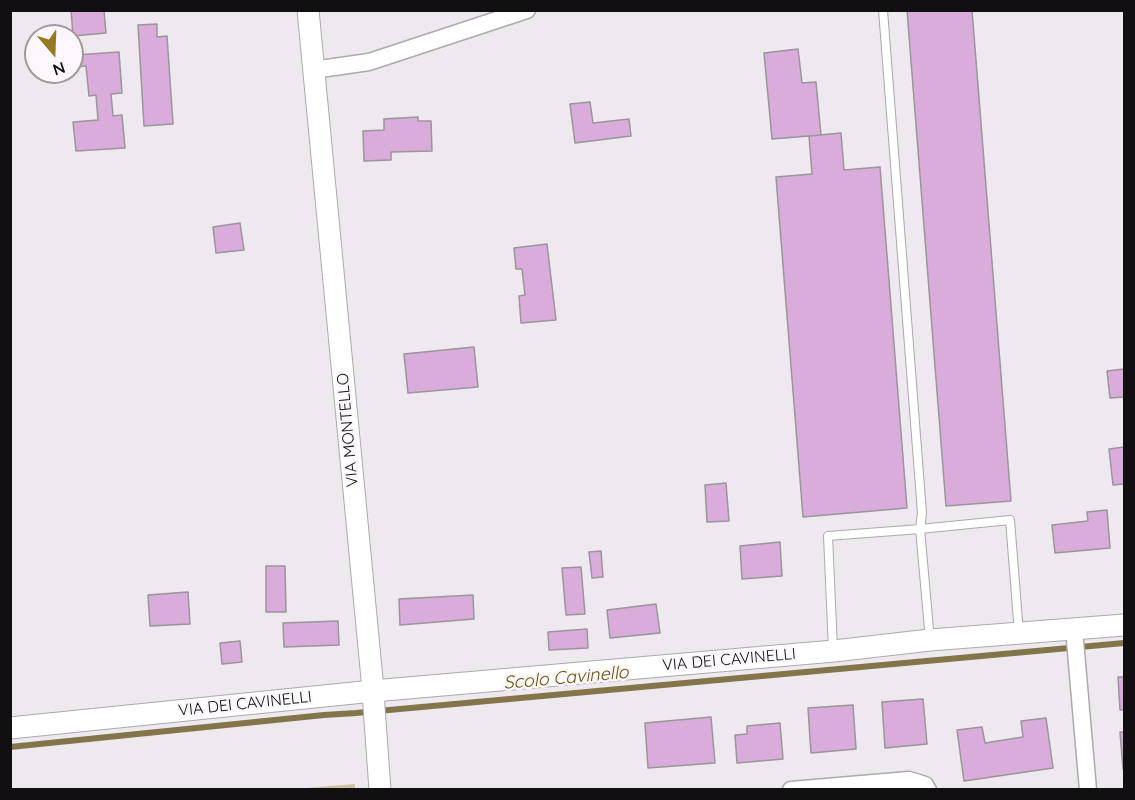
<!DOCTYPE html>
<style>
body{margin:0}
#map{position:relative;width:1135px;height:800px;overflow:hidden;background:#eee9ef;font-family:Quicksand,sans-serif}
canvas{display:block}
.frame{position:absolute;inset:0;border:12px solid #110f11;pointer-events:none}
.north{position:absolute;left:24px;top:24px;width:60px;height:60px;box-sizing:border-box;background:#fcf7fc;border:2px solid #9e9a9e;border-radius:50%;rotate:161deg;font-size:16px;font-weight:700;line-height:24px;text-align:center;color:#110f11}
.north::after{content:'';display:block;margin:auto;width:21px;height:27px;background:#957a22;clip-path:polygon(50% 0,100% 100%,50% 72%,0 100%)}
</style>
<div id="map">
<canvas width="1135" height="800"></canvas>
<div class="frame"></div>
<div class="north">N</div>
</div>
<script>
const c = document.querySelector('canvas').getContext('2d');
c.lineJoin = 'round';
function fill(path, color) {
  c.fillStyle = color;
  c.fill(path, 'evenodd');
}
function stroke(path, color, width, dash) {
  c.strokeStyle = color;
  c.lineWidth = width;
  c.lineCap = dash ? 'butt' : 'round';
  c.setLineDash(dash || []);
  c.stroke(path);
}
function label(font, color, halo, rows, align = 'center') {
  c.font = font + ' Quicksand,sans-serif';
  c.lineWidth = 5;
  c.setLineDash([]);
  c.textBaseline = 'middle';
  c.strokeStyle = halo;
  c.fillStyle = color;
  for (const [text, x, y, turn = 0] of rows) {
    c.save();
    c.translate(x, y);
    c.rotate((+turn || 0) * Math.PI / 180);
    c.textAlign = isNaN(turn) ? turn : align;
    if (halo) c.strokeText(text, 0, 0);
    c.fillText(text, 0, 0);
    c.restore();
  }
}
fill(new Path2D(`
 M355,784v5h-62z`), '#d0c39f');
stroke(new Path2D(`
 M10,747l314,-32 32,-2 768,-70`), '#83744a', 6);
const building = new Path2D(`
 M71,10h33l2,23 -33,3z
 M907,10h65l39,491 -65,5z
 M157,24v13l10,-1 6,88 -29,2 -6,-101z
 M798,49l4,34 14,-1 5,53 -49,4 -8,-86z
 M119,52l3,41 -11,1 2,22 9,-1 3,33 -49,3 -3,-29 25,-2 -2,-25 -7,1 -3,-30 -10,1 -1,-12z
 M590,102l3,21 36,-4 2,17 -56,7 -5,-39z
 M418,117v4h13l1,30 -41,1v8l-27,1 -1,-30 21,-1v-11z
 M841,133l3,37 36,-3 27,341 -104,9 -27,-340 36,-3 -3,-38z
 M240,223l4,27 -28,3 -3,-26z
 M547,244l9,76 -35,3 -2,-27 6,-1 -3,-26h-6l-2,-21z
 M474,347l4,40 -70,6 -4,-39z
 M1124,369v28l-14,1 -3,-27z
 M1124,447v37l-11,1 -4,-36z
 M726,483l3,38 -22,1 -2,-37z
 M1107,510l3,38 -55,5 -3,-28 36,-4 -1,-9z
 M780,542l2,34 -40,3 -2,-33z
 M601,551l2,26 -11,1 -3,-26z
 M266,566h19l1,46h-20z
 M581,567l4,47 -19,1 -4,-47z
 M188,592l2,32 -40,2 -2,-31z
 M473,595l1,24 -74,6 -1,-26z
 M656,604l4,29 -50,5 -3,-28z
 M338,621l1,24 -55,2 -1,-24z
 M587,629l1,19 -39,2 -1,-18z
 M240,641l2,21 -20,2 -2,-21z
 M1118,677h6v33h-4z
 M923,699l4,45 -42,4 -3,-46z
 M853,705l3,44 -45,4 -3,-45z
 M711,717l4,46 -67,5 -3,-45z
 M1046,718l7,50 -89,13 -7,-51 25,-3 3,16 38,-6 -2,-16z
 M780,723l3,36 -46,4 -2,-28 12,-1v-8z
 M1120,732h4v37h-1z`);
fill(building, '#daacdb');
stroke(building, '#99959a', 1.5);
const service = new Path2D(`
 M883,10l39,503 -2,16 10,111
 M833,649l-5,-113 92,-7 90,-9 9,113`);
const minor = new Path2D(`
 M313,70l56,-8 158,-52
 M1074,629l14,161
 M791,790l118,-10 16,5 3,5`);
const tertiary = new Path2D(`
 M308,10l64,669 8,111
 M10,728l363,-37 461,-40 96,-11 194,-15`);
stroke(service, '#ada8ad', 10);
stroke(minor, '#ada8ad', 19);
stroke(tertiary, '#ada8ad', 23);
stroke(service, '#fff', 8);
stroke(minor, '#fff', 16);
stroke(tertiary, '#fff', 21);
label('16px', '#110f11', '#fcf7fc', [
 ["VIA MONTELLO",348,430,-95],
 ["VIA DEI CAVINELLI",729,660,-5],
 ["VIA DEI CAVINELLI",245,704,-6]
]);
label('italic 18px', '#6a5508', '#fcf7fc', [
 ["Scolo Cavinello",566,678,-5]
]);
</script>
